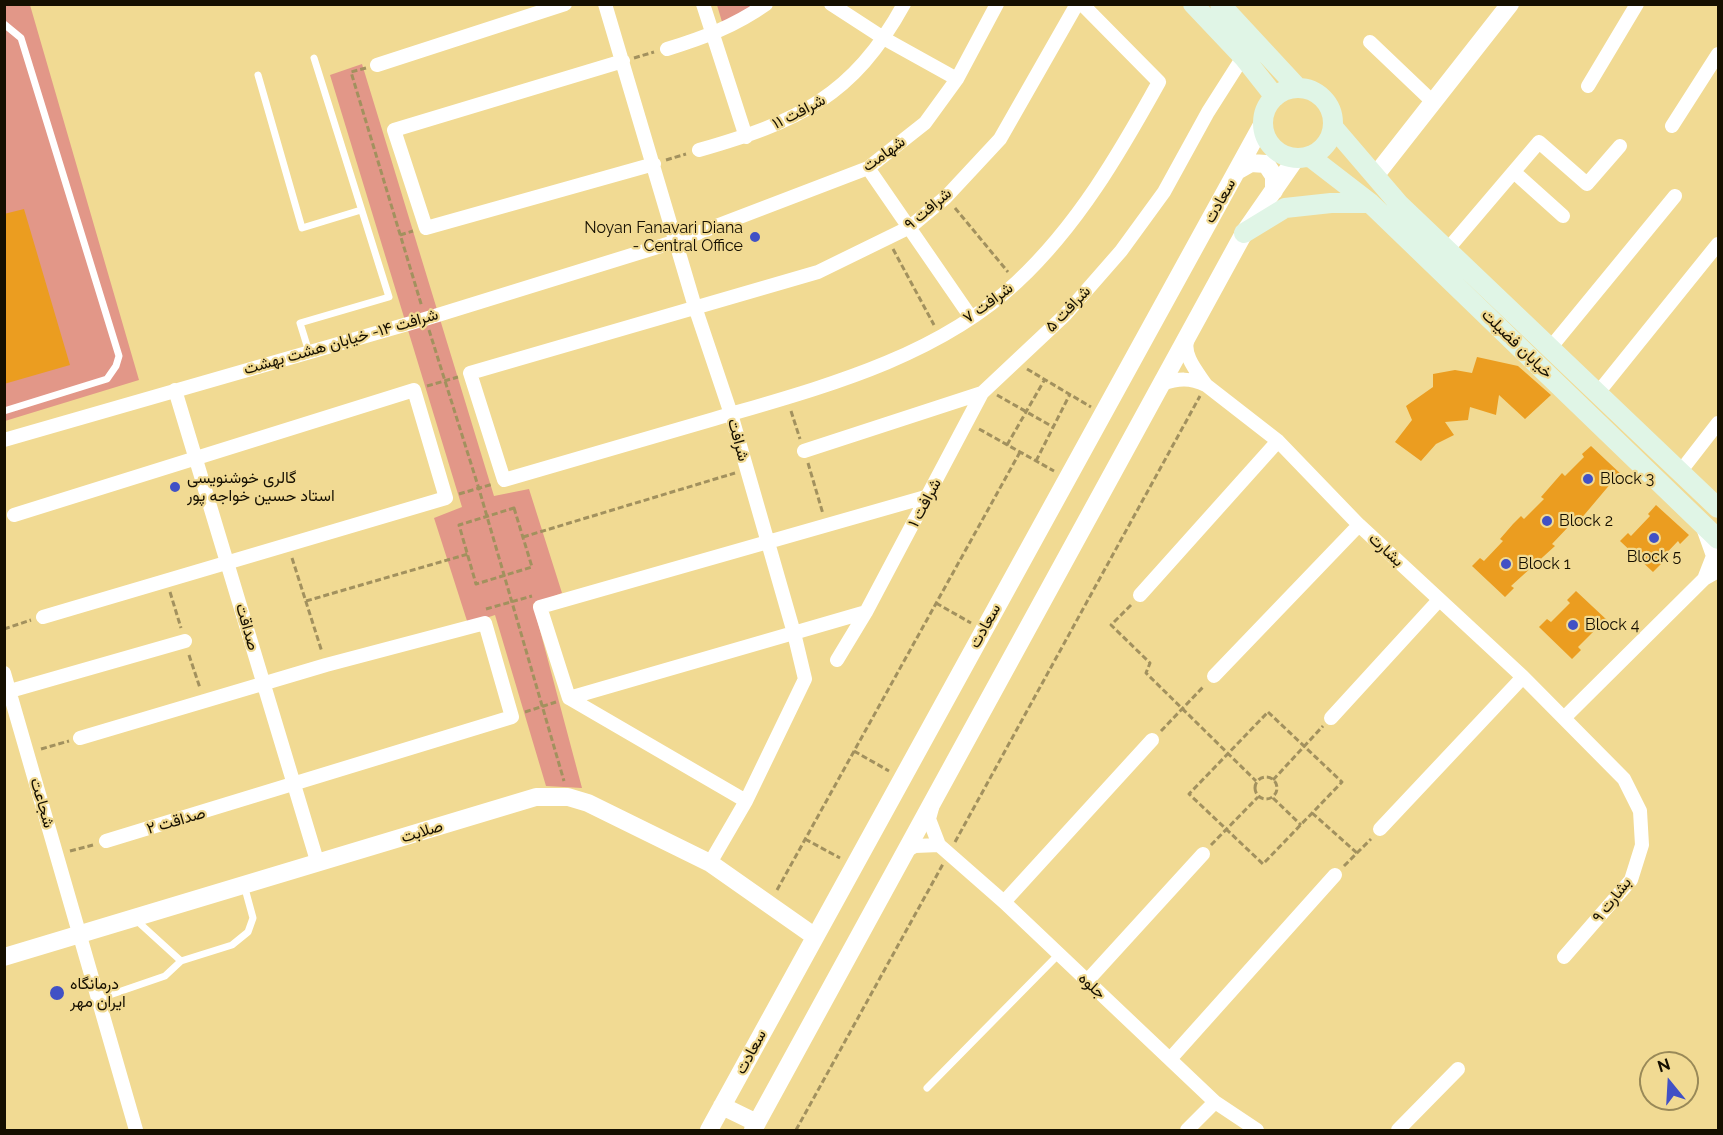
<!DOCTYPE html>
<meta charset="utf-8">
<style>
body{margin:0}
#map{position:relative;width:1723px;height:1135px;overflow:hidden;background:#f1da93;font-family:Raleway,sans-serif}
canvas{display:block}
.frame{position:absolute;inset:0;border:6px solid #150f00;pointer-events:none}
.north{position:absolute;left:1639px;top:1051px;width:60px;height:60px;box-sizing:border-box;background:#f1da93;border:2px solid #998958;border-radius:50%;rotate:342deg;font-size:16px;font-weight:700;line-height:24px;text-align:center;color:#150f00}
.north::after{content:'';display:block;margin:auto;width:21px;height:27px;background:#4151c5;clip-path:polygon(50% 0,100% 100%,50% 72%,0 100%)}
</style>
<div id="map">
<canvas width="1723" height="1135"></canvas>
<div class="frame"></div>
<div class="north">N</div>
</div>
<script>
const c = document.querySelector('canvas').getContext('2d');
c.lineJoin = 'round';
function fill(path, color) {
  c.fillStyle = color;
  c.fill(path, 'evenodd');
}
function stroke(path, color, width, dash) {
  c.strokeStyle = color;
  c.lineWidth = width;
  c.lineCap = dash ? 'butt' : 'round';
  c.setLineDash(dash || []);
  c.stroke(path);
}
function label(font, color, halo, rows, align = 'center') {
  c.font = font + ' Raleway,Vazirmatn,sans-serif';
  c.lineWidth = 4.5;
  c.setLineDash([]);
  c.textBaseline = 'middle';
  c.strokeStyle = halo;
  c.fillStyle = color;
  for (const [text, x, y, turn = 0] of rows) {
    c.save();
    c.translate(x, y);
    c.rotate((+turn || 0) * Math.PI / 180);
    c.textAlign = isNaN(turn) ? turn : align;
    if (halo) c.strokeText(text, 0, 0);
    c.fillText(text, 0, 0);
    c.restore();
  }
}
fill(new Path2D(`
 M5,5h25l109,375 -134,41z
 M717,5h53l-45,27z
 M362,64l132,432 35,-7 33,104 -29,11 49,184 -36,-2 -51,-171 -27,9 -34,-106 28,-11 -132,-432z`), '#e29788');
fill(new Path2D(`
 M24,209l46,156 -66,19v-170z
 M1477,357l41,9 33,29 -26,24 -26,-24 -3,20 -26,-8 -2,13 -23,2 9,13 -18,9 -15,17 -26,-19 17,-22 -6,-14 27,-19v-13l22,-4 17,3z
 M1591,446l32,30 -8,8 -3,-2 -38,45 -3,-3 -19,20 3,2 -44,40 3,2 -9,9 -33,-31 8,-8 4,3 19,-20 -3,-2 13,-15 8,-8 3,3 20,-20 -3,-2 21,-24 3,3 19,-19 -2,-3z
 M1656,505l33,30 -9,9 -2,-3 -19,20 2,3 -8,8 -33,-31 8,-8 3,3 19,-20 -2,-2z
 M1576,591l32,30 -8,9 -3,-2 -19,19 3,3 -9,9 -33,-32 8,-8 4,3 19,-19 -3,-3z`), '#eb9d20');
stroke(new Path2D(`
 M634,58l20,-6
 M366,68l-15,4 71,235
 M666,160l20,-6
 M955,208l53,64
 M400,235l13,-4
 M893,249l41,76
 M429,330l50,159 85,292
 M1027,369l64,38
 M427,386l31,-9
 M997,395l56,32
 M791,411l9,28
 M979,429l75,42
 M1007,445l38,-66
 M1036,461l34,-67
 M808,463l15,51
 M459,494l34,-10
 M514,508l18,59 -56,17 -17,-59z
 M523,537l212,-64
 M292,558l30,94
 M170,592l11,36
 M306,601l162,-47
 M936,603l35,20
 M1131,605l-20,20 39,38 -4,10 110,108
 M486,609l46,-13
 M4,629l27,-9
 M189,655l11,33
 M525,712l31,-10
 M1268,712l74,70 -79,82 -74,-70z
 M1161,731l43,-45
 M41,749l28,-8
 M854,751l35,20
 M1255 788a11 11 0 1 1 22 0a11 11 0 1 1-22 0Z
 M1273,780l50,-54
 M1273,798l28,27
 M1312,813l45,40
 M805,839l35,19
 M955,842l245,-446
 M1211,845l47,-48
 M70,851l23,-6
 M1344,866l27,-27
 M777,890l243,-438
 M796,1130l147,-266`), '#a2915e', 3, [6, 3]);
stroke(new Path2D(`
 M4,24l17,14 98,318 -3,10 -9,13 -103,32
 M258,75l44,153 59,-18
 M309,352l-9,-29 89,-26 -75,-239
 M136,920l45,41
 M98,999l67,-23 16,-15 51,-16 16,-13 5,-14 -9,-33
 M927,1088l131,-133`), '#fff', 7);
stroke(new Path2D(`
 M605,4l90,303 36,107 63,219 11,46 -59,122 -36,62
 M703,4l43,133
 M831,4l54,35 72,40
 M1077,4l-77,135 -54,58 -36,30 -92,45 -348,101 34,107c70,-20 140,-40 210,-61 105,-31 221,-60 303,-137 61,-57 102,-128 142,-200l-77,-78
 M1370,42l64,61
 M667,49c36,-11 68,-23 99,-45
 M623,61l-229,69 32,98 228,-64
 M377,65l188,-61
 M1588,86l49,-82
 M1672,126l46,-72
 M699,150c98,-28 154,-53 205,-146
 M868,168l102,148
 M1514,172l49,44
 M1447,250l92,-108 48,42 33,-38
 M1551,347l124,-151
 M1162,384c17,-6 28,-6 44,1 -8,-12 -25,-31 -18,-47
 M1206,385l72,56 81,84 164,152 101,102 16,32 2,34 -11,35 -67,77
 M175,390l143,474
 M1597,394l121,-150
 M4,440l421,-121 252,-78 191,-73 57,-45 32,-44 40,-75
 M804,451l178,-58 83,-78 56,-64 43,-59 44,-80 35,-55
 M1680,472l38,-49
 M14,515l400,-125 32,108 -403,119
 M1703,528l10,28 -9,23
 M1140,595l138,-154
 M837,660l29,-48 116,-219
 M4,673l132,457
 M1214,676l145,-151
 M10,691l175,-50
 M569,698l-29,-91 389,-111
 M569,698l297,-86
 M569,698l177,103
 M1331,718l108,-118
 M1564,718l140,-139 14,-8
 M80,738l246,-73 159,-42 27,94 -406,124
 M932,808l-3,11 10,26 65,57 211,200 42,28
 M1380,829l143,-152
 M906,851l9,-5 24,-1
 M1004,902l148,-162
 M1087,981l116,-127
 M1171,1058l164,-183
 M1187,1130l28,-28
 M1398,1130l60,-61`), '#fff', 14);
stroke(new Path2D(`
 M1237,171l14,-8 15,1 8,12v15
 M1375,176l135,-172
 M4,957l532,-160h32l20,6 122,60 104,73
 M722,1106l35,17
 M709,1130l554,-1007
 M753,1130l491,-897 52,-75`), '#fff', 18);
stroke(new Path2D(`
 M1193,4l52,55 30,38
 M1220,4l78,84
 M1263 123a35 35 0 1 1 70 0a35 35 0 1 1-70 0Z
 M1333,127l66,77 319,304
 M1309,156l61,47 348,336
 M1244,233l41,-25 46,-5h39`), '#e0f5e6', 20);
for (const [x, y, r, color] of [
 [755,237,6,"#4151c5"],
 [1588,479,6,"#4151c5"],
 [175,487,6,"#4151c5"],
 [1547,521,6,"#4151c5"],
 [1654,538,6,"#4151c5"],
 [1506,564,6,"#4151c5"],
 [1573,625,6,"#4151c5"],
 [57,993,8,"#4151c5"]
]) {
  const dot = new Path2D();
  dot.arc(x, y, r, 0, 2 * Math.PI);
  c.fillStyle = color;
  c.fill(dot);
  stroke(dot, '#f1da93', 2);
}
label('16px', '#150f00', '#f1da93', [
 ["شرافت ۱۱",799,112,-27],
 ["شهامت",884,154,-36],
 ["سعادت",1220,201,-61],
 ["شرافت ۹",928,209,-40],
 ["شرافت ۷",988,303,-36],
 ["شرافت ۵",1068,309,-46],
 ["شرافت ۱۴- خیابان هشت بهشت",341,342,-16],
 ["خیابان فضیلت",1517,344,44],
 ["شرافت",738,440,75],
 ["شرافت ۱",925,503,-62],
 ["بشارت",1386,550,43],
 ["سعادت",985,626,-61],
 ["صداقت",247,627,74],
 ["شجاعت",42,803,74],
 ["صداقت ۲",176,821,-16],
 ["صلابت",422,832,-17],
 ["بشارت ۹",1612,900,-52],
 ["جلوه",1092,986,42],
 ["سعادت",751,1052,-62]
]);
label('16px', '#150f00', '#f1da93', [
 ["Noyan Fanavari Diana",743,228,"right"],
 ["- Central Office",743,246,"right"],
 ["گالری خوشنویسی",187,478],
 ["استاد حسین خواجه پور",187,496],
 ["Block 3",1600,479],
 ["Block 2",1559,521],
 ["Block 5",1654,557,"center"],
 ["Block 1",1518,564],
 ["Block 4",1585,625],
 ["درمانگاه",70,984],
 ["ایران مهر",70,1002]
], 'left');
</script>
